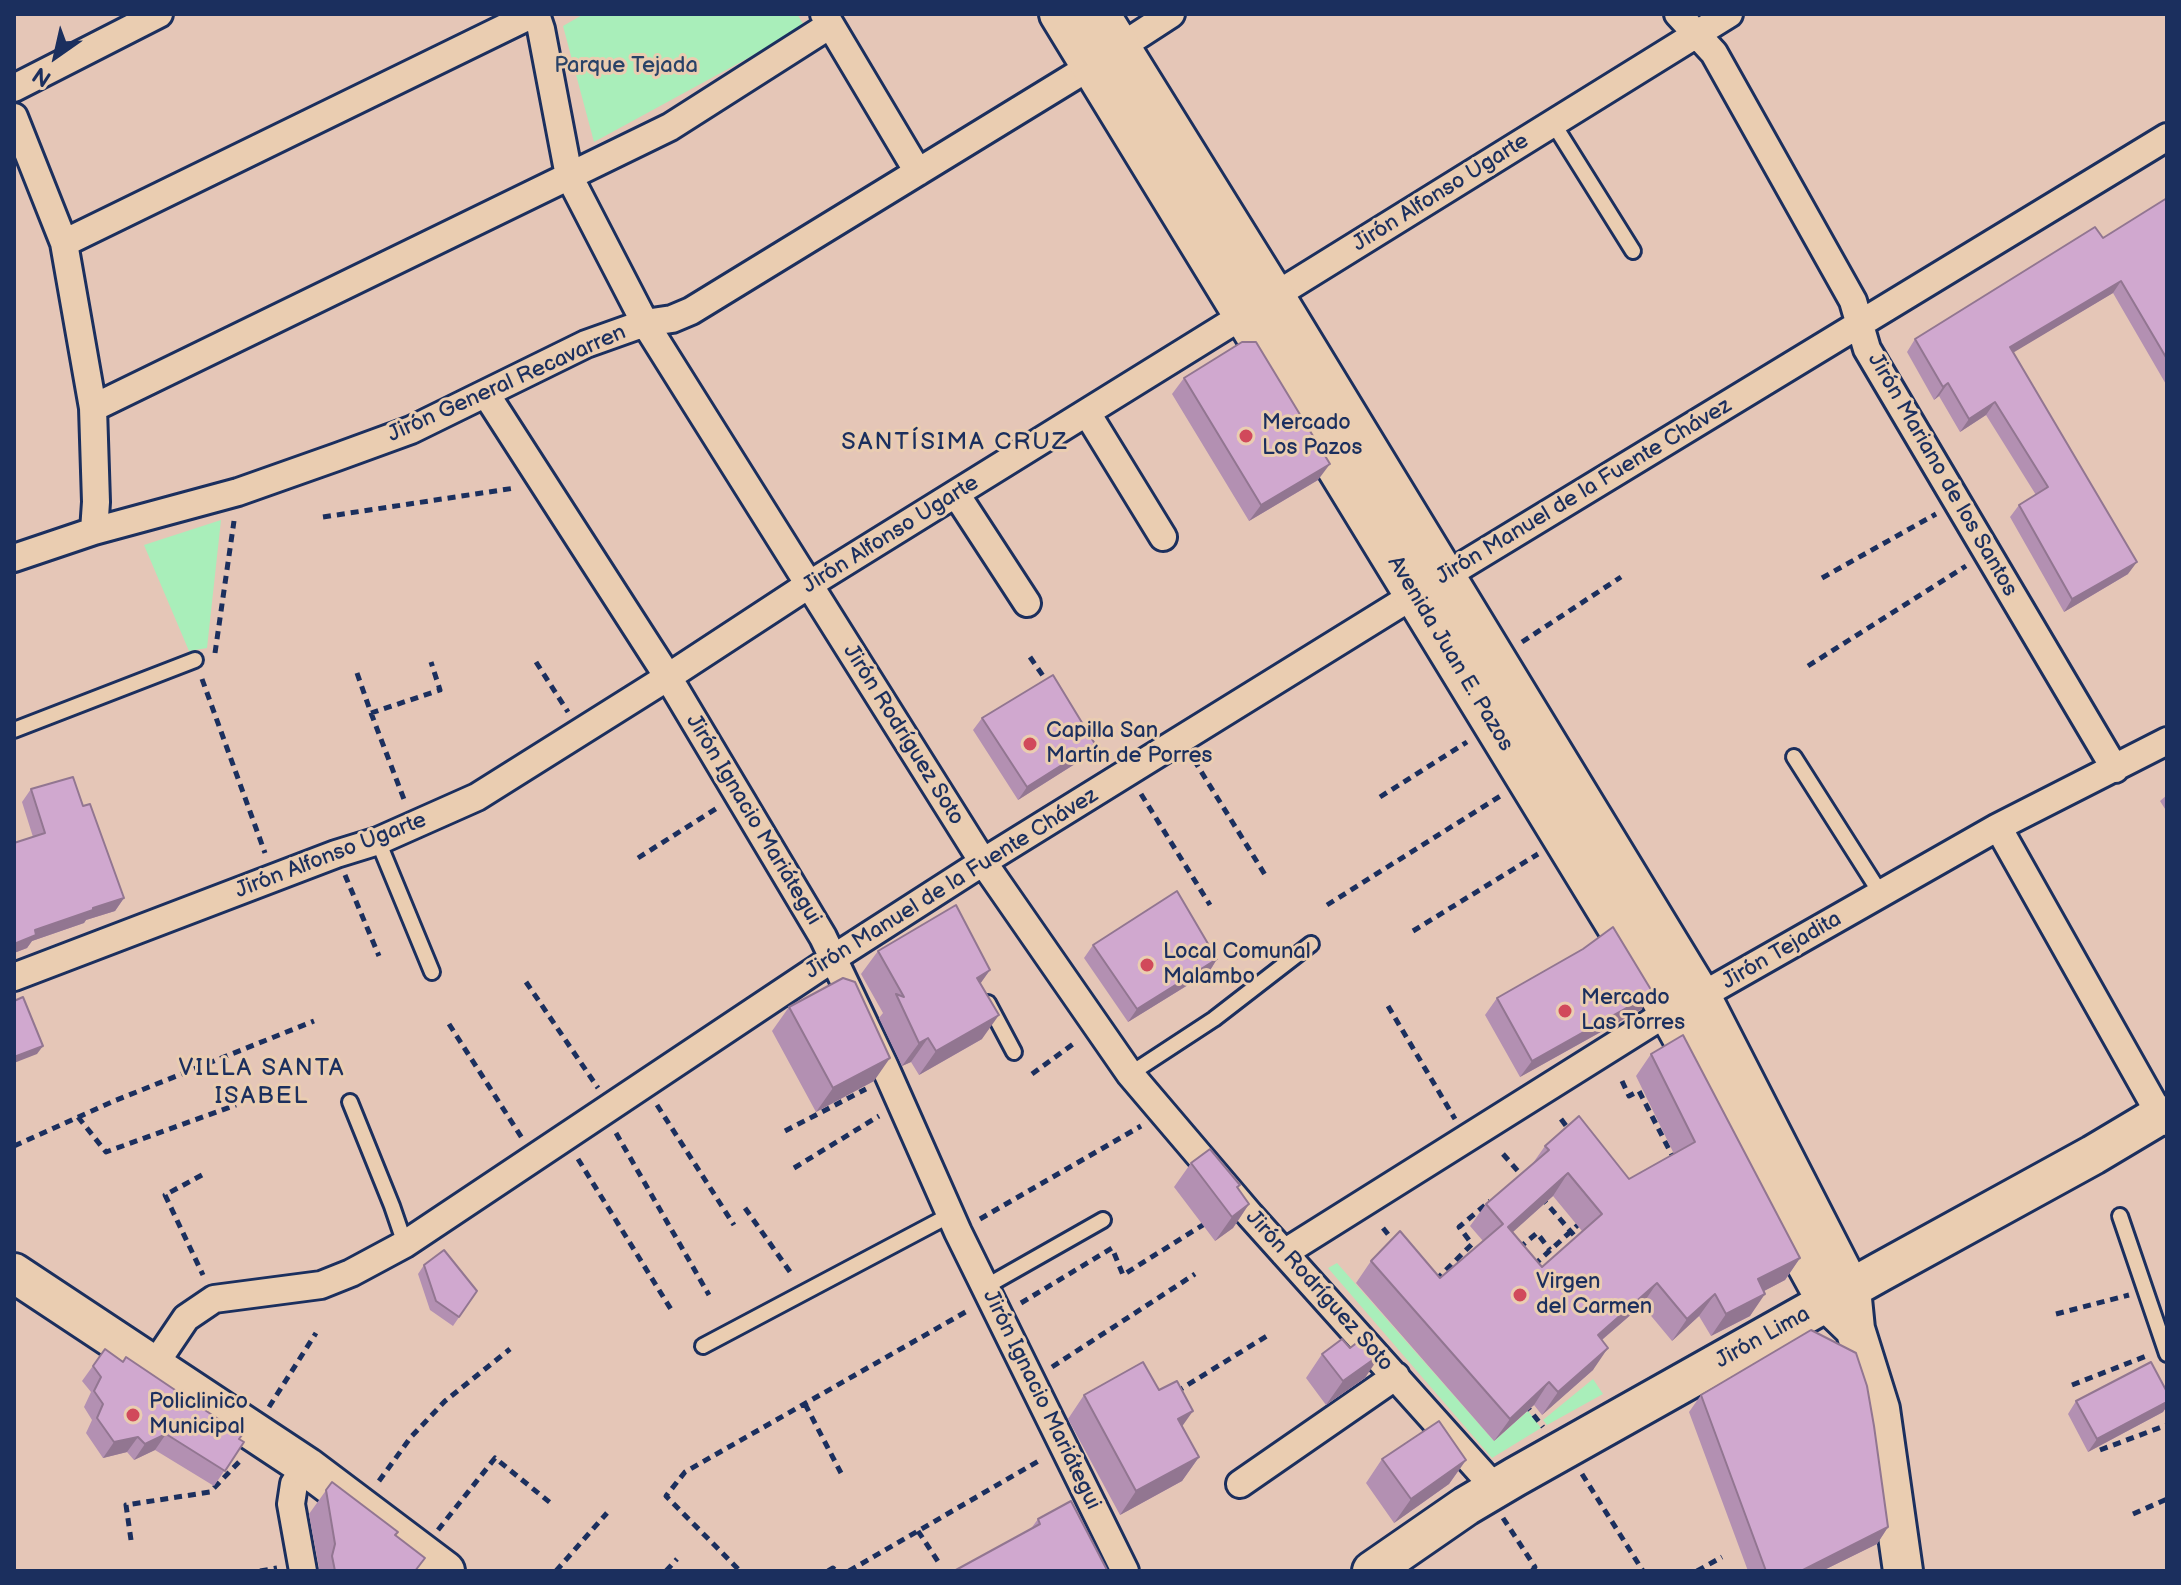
<!DOCTYPE html>
<meta charset="utf-8">
<style>
body{margin:0}
#map{position:relative;width:2181px;height:1585px;overflow:hidden;background:#e5c6b7;font-family:"Balsamiq Sans",sans-serif}
canvas{display:block}
.frame{position:absolute;inset:0;border:16px solid #1b2f5e;pointer-events:none}
.north{position:absolute;left:16px;top:16px;width:80px;height:80px;-webkit-text-stroke:6px #eacdb1;paint-order:stroke;rotate:214deg;font-size:22px;font-weight:700;line-height:32px;text-align:center;color:#1b2f5e}
.north::after{content:'';display:block;margin:auto;width:28px;height:36px;background:#1b2f5e;clip-path:polygon(50% 0,100% 100%,50% 72%,0 100%)}
</style>
<div id="map">
<canvas width="2181" height="1585"></canvas>
<div class="frame"></div>
<div class="north">N</div>
</div>
<script>
const c = document.querySelector('canvas').getContext('2d');
c.lineJoin = 'round';
function fill(path, color) {
  c.fillStyle = color;
  c.fill(path, 'evenodd');
}
function stroke(path, color, width, dash) {
  c.strokeStyle = color;
  c.lineWidth = width;
  c.lineCap = dash ? 'butt' : 'round';
  c.setLineDash(dash || []);
  c.stroke(path);
}
function label(font, color, halo, rows, align = 'center') {
  c.font = font + ' "Balsamiq Sans",sans-serif';
  c.lineWidth = 6;
  c.setLineDash([]);
  c.textBaseline = 'middle';
  c.strokeStyle = halo;
  c.fillStyle = color;
  for (const [text, x, y, turn = 0] of rows) {
    c.save();
    c.translate(x, y);
    c.rotate((+turn || 0) * Math.PI / 180);
    c.textAlign = isNaN(turn) ? turn : align;
    if (halo) c.strokeText(text, 0, 0);
    c.fillText(text, 0, 0);
    c.restore();
  }
}
fill(new Path2D(`
 M584,14h213l8,13 -211,115 -31,-116z
 M221,520l-14,128 -18,3 -45,-106z
 M1337,1263l157,178 34,-30 13,17 -49,30 -164,-190z
 M1593,1379l10,15 -56,31 -4,-5z`), '#a9eeba');
const lane = new Path2D(`
 M1553,123l80,128
 M14,730l181,-70
 M1794,757l87,137
 M378,841l54,131
 M988,1003l26,49
 M1130,1074l84,-55 97,-75
 M350,1102l42,104 13,38
 M2120,1216l47,138
 M985,1287l118,-67
 M703,1346l247,-131`);
const street = new Path2D(`
 M536,14l5,15 28,147 76,147 338,539 147,212 120,141 246,274
 M824,14l94,158
 M1678,14l36,39 139,248 14,48 248,420
 M14,88l145,-74
 M14,117l50,126 29,165 3,94 -2,29
 M64,243l469,-229
 M486,394l182,283 155,260 61,128 74,167 167,339
 M93,408l577,-281 160,-102
 M1087,413l76,124
 M956,494l71,109
 M14,558l80,-27 144,-39 99,-35 74,-27 175,-86 59,-21 27,-4 19,-8 400,-245 80,-52
 M1998,827l162,288
 M14,977l322,-123 42,-13 99,-44 191,-120 142,-93 919,-570
 M1284,1253l384,-241 33,-16 297,-169 169,-86
 M155,1364l31,-46 28,-19 107,-14 30,-12 54,-29 427,-285 151,-97 431,-267 753,-458
 M1240,1484l156,-108
 M303,1571l-12,-67 3,-20 13,-17`);
const secondary = new Path2D(`
 M1059,14l602,985 166,303 28,27
 M1100,14l175,282 426,700 150,293 4,40 25,80 23,162
 M14,1273l293,194 138,104
 M1372,1571l94,-65 49,-29 365,-205 213,-117 67,-40 7,1`);
stroke(lane, '#1b2f5e', 20);
stroke(street, '#1b2f5e', 32);
stroke(secondary, '#1b2f5e', 44);
stroke(new Path2D(`
 M323,517l192,-29
 M1822,578l114,-64
 M1522,642l99,-65
 M215,653l19,-132
 M1030,657l18,26
 M536,662l32,50
 M1808,666l158,-100
 M357,673l14,40 69,-23 -9,-28
 M202,679l63,174
 M371,713l34,89
 M1089,744l13,18
 M1194,760l73,118
 M1141,794l69,111
 M1380,797l87,-55
 M638,858l79,-50
 M345,875l34,81
 M1327,905l175,-110
 M1413,931l125,-77
 M526,982l72,106
 M1388,1006l67,113
 M449,1024l73,114
 M1032,1074l44,-32
 M1622,1081l7,15 10,-5 35,68
 M657,1105l77,120
 M78,1117l28,35 130,-47
 M1561,1119l9,12
 M785,1131l81,-42
 M616,1133l93,162
 M14,1146l100,-45 200,-80
 M1503,1154l21,24
 M578,1159l94,152
 M794,1168l85,-52
 M202,1175l-37,20 38,80
 M1541,1197l38,44
 M745,1208l48,68
 M980,1219l161,-93
 M1383,1228l12,15
 M1519,1248l18,-15 13,17
 M1534,1265l46,-42
 M1436,1280l36,-36 -13,-17 31,-26
 M1021,1303l91,-55 11,27 83,-52
 M2056,1314l73,-19
 M1052,1367l143,-93
 M2072,1385l77,-30
 M1176,1392l94,-58
 M805,1404l36,69
 M1525,1404l18,23
 M269,1407l47,-74
 M2100,1450l67,-25
 M1582,1474l61,97
 M379,1481l32,-44 34,-36 65,-52
 M2133,1514l34,-15
 M1503,1518l32,49 -3,4
 M438,1530l57,-72 58,47
 M918,1531l21,32
 M131,1540l-5,-35 84,-13 30,-31
 M738,1569l-72,-73 19,-24 284,-162
 M260,1571l17,-3
 M556,1571l51,-58
 M666,1571l11,-12
 M828,1571l5,-3 3,3
 M849,1571l193,-112
 M1697,1571l25,-14`), '#1b2f5e', 5, [8, 6]);
stroke(lane, '#eacdb1', 14);
stroke(street, '#eacdb1', 26);
stroke(secondary, '#eacdb1', 38);
fill(new Path2D(`
 M2167,198v188l-54,-93 -100,59 115,222 -64,38 -54,-95 9,-12 17,-10 -50,-80 -26,17 -21,-36 -5,4 -27,-48 8,-13 188,-101z
 M1184,378l134,102 -69,41 -77,-127z
 M982,718l113,26 -9,13 -68,43 -45,-70z
 M31,789l52,17 41,92 -9,13 -29,9 -2,3 -52,18 -5,7 -13,5v-110l19,-6 -11,-35z
 M2167,795v17l-7,-11z
 M1093,945l124,14 -8,13 -81,50 -44,-64z
 M878,951l112,19 -10,13 2,56 -63,36 -8,-13 -9,4 -23,-48 4,-5 -22,-39z
 M1497,998l145,11 -122,68 -35,-62z
 M789,1007l85,74 -58,31 -44,-81z
 M1651,1054l149,204 -15,22 -21,11 -14,25 -39,20 -12,-20 -27,25 -30,-36 -40,35 -9,30 -51,45 -8,-10 -40,36 -138,-158 15,-22 69,17 43,-37 -13,-15 16,-22 47,-41 12,-17 84,33 45,-25 -38,-78zM1553,1196l29,35 -40,36 -30,-35z
 M1191,1163l49,22 -2,3 11,16 -16,24 -18,13 -41,-54z
 M424,1265l53,26 -24,35 -23,-16 -12,-36z
 M1350,1348l15,30 -39,27 -20,-27 16,-24z
 M105,1349l139,93 -30,44 -59,-36 -21,10 -7,-8 -24,6 -17,-25 6,-13 -8,-13 7,-15 -9,-11z
 M1159,1390l23,36 17,31 -17,24 -62,34 -52,-96 16,-24z
 M2167,1392v14l-4,6 -75,40 -20,-38 8,-13z
 M1701,1395l187,132 -11,17 -55,27h-74l-59,-159z
 M1382,1459l84,1 -17,24 -55,39 -28,-40z
 M332,1482l64,53 20,36h-98l1,-3 -10,-54z
 M1038,1519l69,52 -77,-41z`), '#b390b2');
fill(new Path2D(`
 M2121,281l-8,12 -112,67 9,-13z
 M1948,383l-9,13 -5,4 9,-13z
 M1995,402l-9,13 -26,17 9,-13z
 M1330,464l-12,16 -69,41 12,-16z
 M2137,562l-9,12 -64,38 8,-13z
 M1095,744l-9,13 -68,43 9,-13z
 M124,898l-9,13 -29,9 -2,3 -52,18 -5,7 -13,5v-9l21,-14 58,-22z
 M1217,959l-8,13 -81,50 9,-13z
 M990,970l-17,24 4,-16z
 M1653,993l-11,16 -122,68 12,-16z
 M999,1015l-17,24 -63,36 17,-24z
 M928,1038l-17,24 -9,4 17,-23z
 M43,1046l-6,8 -23,9v-6z
 M890,1058l-16,23 -58,31 17,-24z
 M1568,1173l-15,23 -60,54 15,-23z
 M1249,1204l-16,24 -18,13 17,-24z
 M1800,1258l-15,22 -42,22 15,-23z
 M1657,1283l-15,22 -60,52 16,-22z
 M1715,1294l-16,22 -27,25 15,-22z
 M1765,1294l-15,22 -39,20 15,-22z
 M1608,1348l-15,22 -51,45 16,-23z
 M1381,1354l-16,24 -39,27 17,-24z
 M1549,1382l-15,23 -40,36 16,-22z
 M2167,1402v4l-4,6 -75,40 9,-13z
 M1193,1411l-17,24 2,-16z
 M166,1434l-11,16 -21,10 11,-16z
 M138,1437l-11,15 -24,6 11,-16z
 M1199,1457l-17,24 -62,34 16,-24z
 M1466,1460l-17,24 -55,39 17,-24z
 M1888,1527l-11,17 -55,27h-21z`), '#927691');
const building = new Path2D(`
 M2167,198v161l-46,-78 -111,66 127,215 -65,37 -53,-94 29,-18 -53,-85 -26,17 -21,-36 -5,4 -28,-48 180,-112 8,11z
 M1242,342h14l74,122 -69,41 -77,-127z
 M1053,675l42,69 -68,43 -45,-69z
 M73,777l10,29 7,-2 34,94 -31,10v2l-58,20 1,5 -22,9v-101l31,-10 -14,-44z
 M1177,891l40,68 -80,50 -44,-64z
 M956,905l34,65 -13,8 22,37 -63,36 -8,-13 -9,5 -23,-49 8,3 -26,-46z
 M1613,927l40,66 -121,68 -35,-63 86,-49z
 M843,978l12,4 35,76 -57,30 -44,-81z
 M23,997l20,49 -29,11v-56z
 M1683,1035l117,223 -42,21 7,15 -39,20 -11,-20 -28,25 -30,-36 -59,52 10,13 -50,44 -9,-10 -39,37 -139,-158 29,-30 40,47 63,-54 -17,-20 63,-54 -4,-4 34,-30 50,63 66,-37 -44,-88zM1568,1173l34,41 -60,53 -34,-40z
 M1210,1149l30,36 -3,2 12,17 -17,13 -41,-54z
 M444,1250l33,41 -18,26 -23,-16 -12,-36z
 M1811,1330l45,23 11,33 7,40 14,101 -87,44h-35l-65,-176z
 M1367,1335l14,19 -38,27 -21,-27 20,-15 8,9z
 M105,1349l18,13 3,-5 116,78 -3,4 5,3 -19,29 -59,-37 -21,10 -7,-7 -24,5 -17,-24 6,-14 -9,-13 7,-14 -8,-11z
 M1143,1362l16,28 18,-9 16,30 -15,8 21,38 -63,34 -52,-96z
 M2151,1362l16,30v10l-70,37 -21,-38z
 M1439,1421l27,39 -55,39 -29,-40z
 M332,1482l66,50 -3,3 30,23 -10,13h-80l-3,-15 3,-12 -9,-54z
 M1071,1501l36,69 -153,1 86,-47 -2,-5z`);
fill(building, '#d0a8cf');
stroke(building, '#927691', 2);
for (const [x, y, r, color] of [
 [1246,436,8,"#d1495b"],
 [1030,744,8,"#d1495b"],
 [1147,965,8,"#d1495b"],
 [1565,1011,8,"#d1495b"],
 [1520,1295,8,"#d1495b"],
 [133,1415,8,"#d1495b"]
]) {
  const dot = new Path2D();
  dot.arc(x, y, r, 0, 2 * Math.PI);
  c.fillStyle = color;
  c.fill(dot);
  stroke(dot, '#eacdb1', 3);
}
label('22px', '#294267', '#eacdb1', [
 ["Parque Tejada",626,66]
]);
label('22px', '#1b2f5e', '#eacdb1', [
 ["Jirón Alfonso Ugarte",1441,193,-32],
 ["Jirón General Recavarren",507,384,-24],
 ["Jirón Mariano de los Santos",1942,475,60],
 ["Jirón Manuel de la Fuente Chávez",1584,492,-31],
 ["Jirón Alfonso Ugarte",891,535,-32],
 ["Avenida Juan E. Pazos",1450,654,59],
 ["Jirón Rodríguez Soto",903,735,58],
 ["Jirón Ignacio Mariátegui",753,820,59],
 ["Jirón Alfonso Ugarte",331,856,-21],
 ["Jirón Manuel de la Fuente Chávez",952,884,-32],
 ["Jirón Tejadita",1782,951,-30],
 ["Jirón Rodríguez Soto",1319,1291,48],
 ["Jirón Lima",1763,1338,-29],
 ["Jirón Ignacio Mariátegui",1041,1400,64]
]);
label('22px', '#1b2f5e', '#eacdb1', [
 ["Mercado",1262,423],
 ["Los Pazos",1262,448],
 ["Capilla San",1046,731],
 ["Martín de Porres",1046,756],
 ["Local Comunal",1163,952],
 ["Malambo",1163,977],
 ["Mercado",1581,998],
 ["Las Torres",1581,1023],
 ["Virgen",1536,1282],
 ["del Carmen",1536,1307],
 ["Policlinico",149,1402],
 ["Municipal",149,1427]
], 'left');
c.letterSpacing = '2px';
label('24px', '#1b2f5e', '#eacdb1', [
 ["SANTÍSIMA CRUZ",955,443],
 ["VILLA SANTA",262,1069],
 ["ISABEL",262,1097]
]);
c.letterSpacing = '0px';
</script>
